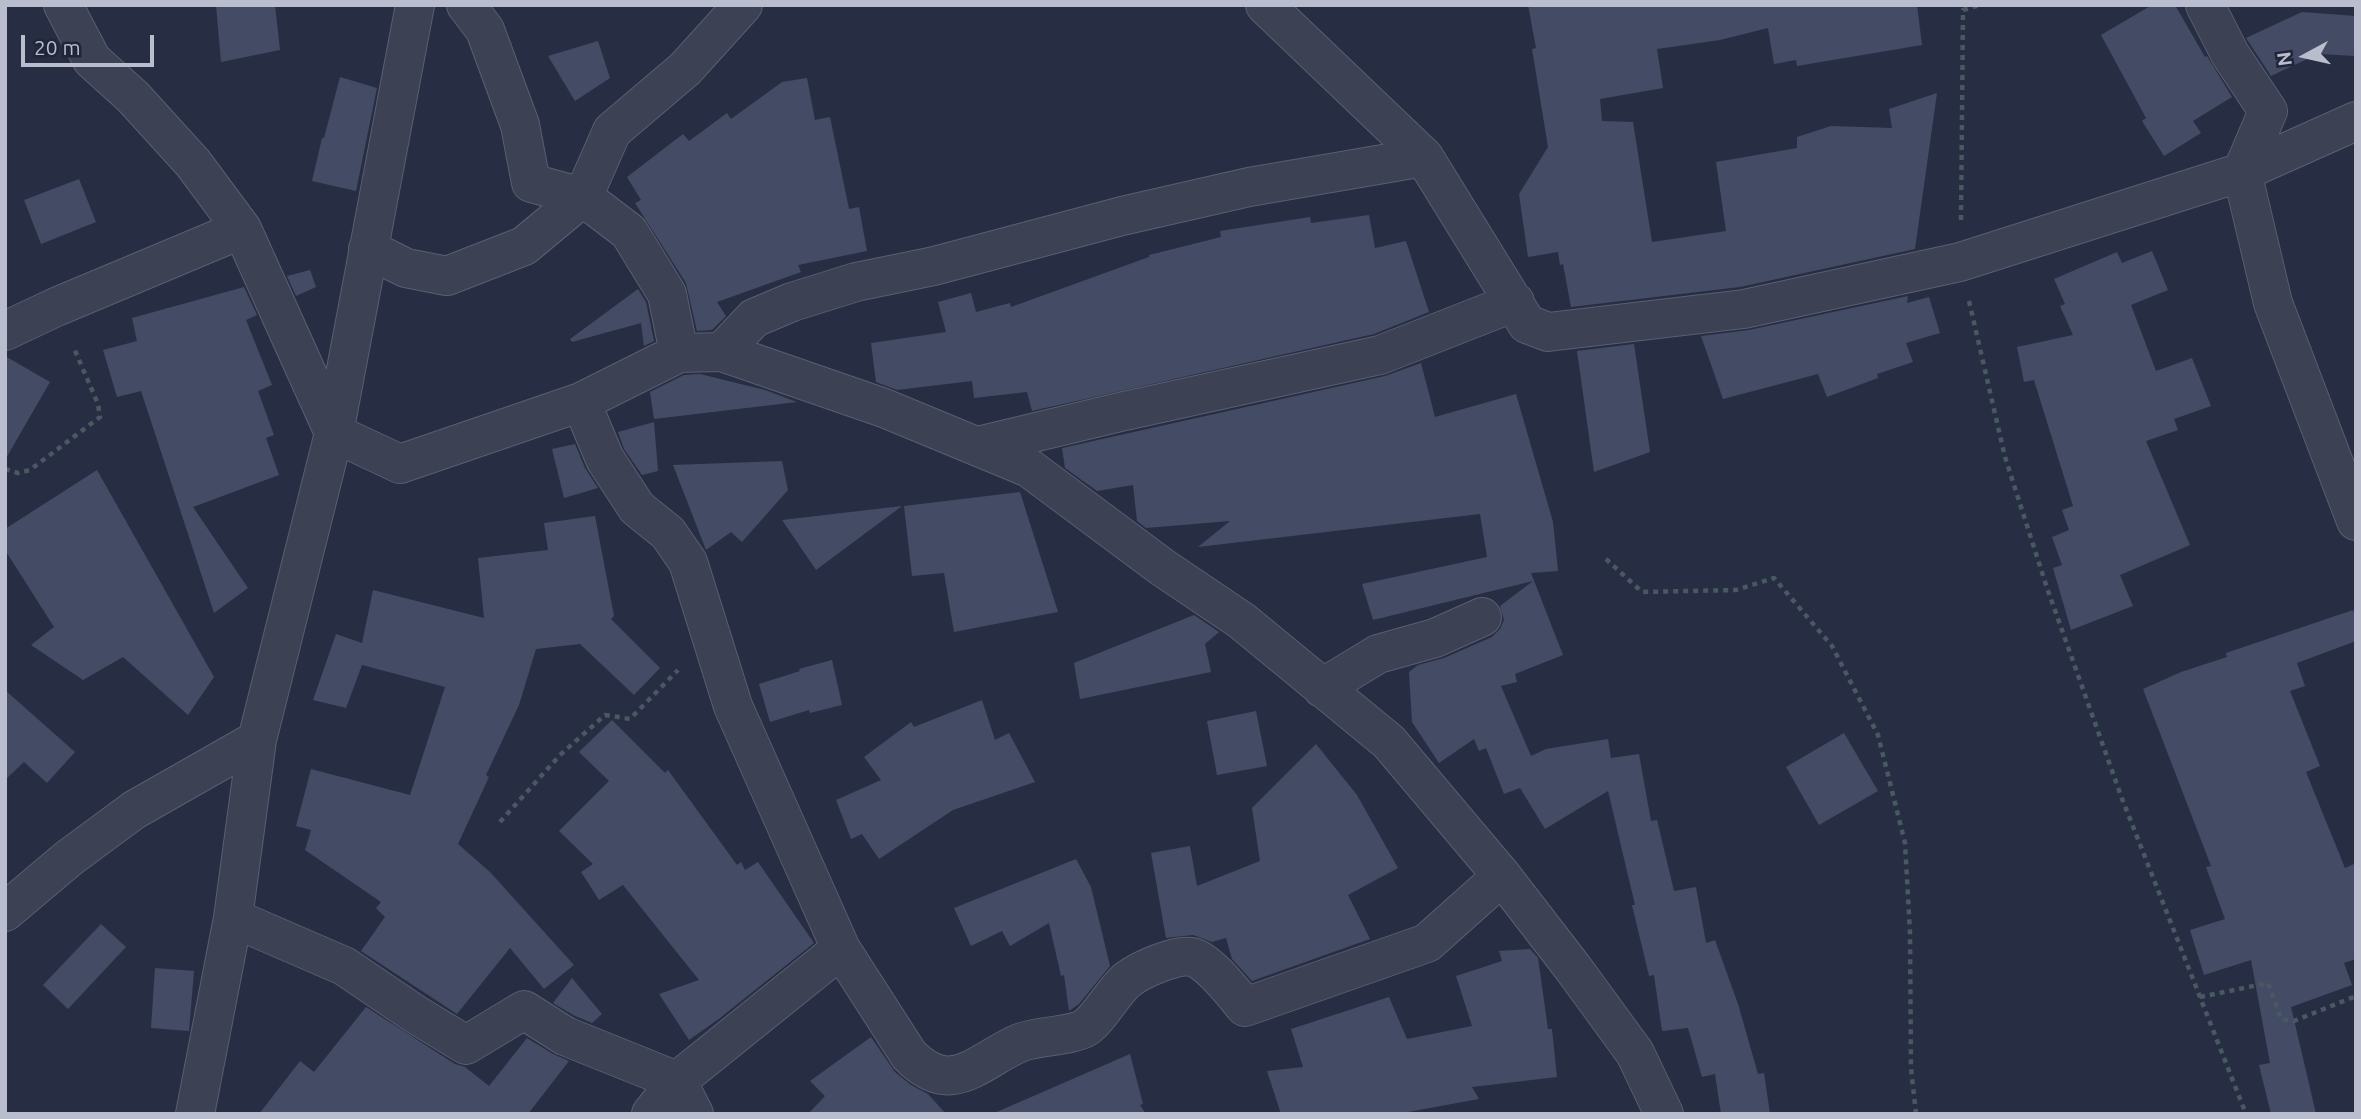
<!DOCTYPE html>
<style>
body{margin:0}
#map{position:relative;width:2361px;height:1119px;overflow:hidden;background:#272e44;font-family:Ubuntu,sans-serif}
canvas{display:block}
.frame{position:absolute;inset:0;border:7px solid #b9bdcd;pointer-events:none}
.north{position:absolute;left:2270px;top:21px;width:70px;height:70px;-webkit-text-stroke:5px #202539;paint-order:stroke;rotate:262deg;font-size:19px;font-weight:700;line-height:28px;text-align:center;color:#b9bdcd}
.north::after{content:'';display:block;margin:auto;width:24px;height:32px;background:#b9bdcd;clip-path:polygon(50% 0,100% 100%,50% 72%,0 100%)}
.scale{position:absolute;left:21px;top:35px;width:133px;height:32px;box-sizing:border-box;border:4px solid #b9bdcd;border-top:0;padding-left:9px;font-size:21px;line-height:24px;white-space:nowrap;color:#b9bdcd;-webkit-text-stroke:5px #202539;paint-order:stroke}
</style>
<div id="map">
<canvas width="2361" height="1119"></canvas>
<div class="frame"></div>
<div class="north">N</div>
<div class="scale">20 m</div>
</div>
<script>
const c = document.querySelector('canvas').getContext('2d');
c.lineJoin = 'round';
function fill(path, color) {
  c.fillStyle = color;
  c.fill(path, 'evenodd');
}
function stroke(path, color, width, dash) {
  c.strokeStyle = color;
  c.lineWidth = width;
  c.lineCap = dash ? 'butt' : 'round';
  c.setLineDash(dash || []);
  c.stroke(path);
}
fill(new Path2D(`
 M216,5h59l5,45 -59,12z
 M1528,5h389l5,40 -125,21 -1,-6 -22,4 -6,-36 -48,12 -63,9 6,39 -63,11 2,22 31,1 19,120 74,-11 -10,-69 81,-14v-11l34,-11 61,2 -3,-19 48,-16 -22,156 -175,38 -169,20 -8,-43 -3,1 -2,-13 -30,5 -9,-63 29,-47 -16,-98 4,-1z
 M2152,5h23l30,52 2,-1 25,41 -39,24 8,12 -37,23 -22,-35 4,-3 -45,-83z
 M2302,12l54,4v40l-38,-2 -47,22 -25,-38z
 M598,41l12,37 -35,23 -27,-45z
 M340,77l37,11 -21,103 -44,-10 10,-43h2z
 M807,78l8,42 15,-3 19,92 10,-2 8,44 -69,14 3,7 -84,30 9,14 -14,14 -15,1 -11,-48 -51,-80 6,-3 -14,-23 56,-43 6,7 38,-28 4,6 51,-37z
 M79,179l17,43 -55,22 -17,-44z
 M1369,215l6,33 31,-7 23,71 -55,22 -342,77 -5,-19 -53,6 -2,-17 -75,9 -21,-8 -5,-39 75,-11 -8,-30 33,-9 5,19 34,-9 1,4 138,-50v-2l72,-18 -1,-6 90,-14 1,6z
 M2152,251l16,39 -37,15 25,66 36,-13 19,48 -37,13 4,11 -32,11 44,104 -70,30 13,31 -62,24 -18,-62 9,-3 -10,-28 17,-7 -7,-20 11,-4 -39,-126 -10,2 -7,-35 56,-12 -13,-29 5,-2 -11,-25 63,-27 5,11z
 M310,270l6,17 -20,9 -9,-20z
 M244,287l13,28 -11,5 26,65 -14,6 16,44 -8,3 13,37 -86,32 55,81 -34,25 -73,-222 -24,6 -14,-47 34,-9 -5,-23z
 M638,289l8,13 8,39 -10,5 -3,-23 -69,19 -2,-3z
 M1908,296l-1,7 22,-6 11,36 -34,10 7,19 -36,12 1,4 -51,19 -9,-23 -95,25 -22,-63 48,-6z
 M1634,344l16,108 -56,20 -17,-121z
 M5,356l45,26 -45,78z
 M1421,363l14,54 81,-23 37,128 5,49 -27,2 32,82 -48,19 2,8 -16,4 30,70 15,-7 62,-10 3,19 28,-4 12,67 6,-1 17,71 22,-4 10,56 9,-3 23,64 20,70 6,-1 6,41h-49l-6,-40 -13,3 -14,-49 -26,3 -8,-56 -5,1 -17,-71h3l-27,-114 -63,38 -25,-41 -16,6 -18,-46 -7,3 -5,-12 -35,24 -27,-41 -3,-50 9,-7 26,-7 48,-21 8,-8 4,-9 -4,-14 33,-25 -160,39 -11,-36 125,-27 -7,-43 -282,33 32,-26 -84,7 -9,-7 -4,-36 -36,6 -32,-23 -3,-20 323,-72z
 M700,374l65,16 32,12 -143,17 -4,-27 34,-17z
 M654,422l4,49 -16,4 -18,-26 -6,-17z
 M575,444l10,24 13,20 -34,10 -12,-49z
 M782,461l6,29 -46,52 -11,-10 -25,18 -33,-85z
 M97,470l117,207 -26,38 -65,-58 -40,23 -52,-35 23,-18 -49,-77v-21z
 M1020,492l38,120 -104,20 -10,-59 -32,3 -8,-70z
 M902,506l-86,64 -34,-50z
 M595,516l19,100 -3,3 49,49 -26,27 -54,-51 -44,5 -17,56 -33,70 3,2 -31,67 32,28 84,93 -30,24 -34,-41 -53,66 -96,-63 24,-34 -9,-9 5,-6 -76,-52 6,-20 -15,-4 15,-57 99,26 35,-108 -83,-22 -16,43 -33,-8 23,-66 26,9 11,-53 111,28 -6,-60 70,-8 -4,-27z
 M2353,610l3,8v23l-59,22 8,23 -15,5 30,75 -14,6 39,96 11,-5v96l-12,4 8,22 -61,22 25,107h-45l-12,-49 11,-2 -19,-103 -47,15 -14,-45 35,-11 -19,-52 5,-1 -68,-177 38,-17 46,-15 -1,-4z
 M1194,615l25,17 -14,12 6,28 -131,27 -6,-36z
 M832,660l10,45 -32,8 -1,-3 -39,12 -11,-38 41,-13 -1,-2z
 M5,690l70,62 -28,31 -23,-21 -19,18z
 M982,700l13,40 14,-7 26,49 -82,28 -74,49 -17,-25 -11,5 -15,-39 45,-20 -17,-23 47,-35 3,5z
 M1256,711l11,55 -50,9 -10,-54z
 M612,720l53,53 3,-3 69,95 4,-3 4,8 13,-8 56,81 -94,75 -31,22 -30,-46 40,-14 -76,-95 -24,15 -18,-28 12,-8 -34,-33 50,-50 -30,-29z
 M1844,733l34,58 -59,34 -33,-58z
 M1316,744l41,51 41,73 -50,27 22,44 -118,42 -20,-22 -6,-21 -14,4 -19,-7 -27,3 -15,-85 39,-7 7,40 63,-25 -8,-53z
 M1076,859l15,28 19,79 -31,38 -10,7 -5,-36 -3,1 -12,-53 -39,23 -8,-15 -31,15 -17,-38z
 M101,924l25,23 -58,62 -25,-24z
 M1530,949l8,9 10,71h4l5,48 -85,10 7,12 -82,15h-116l-14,-43 36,-4 -12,-38 98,-32 18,42 65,-13 -16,-50 46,-15 -3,-10z
 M155,968l39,3 -5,60 -38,-3z
 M572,978l30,36 -10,9 -17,-7 -22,-13z
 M366,1007l89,57 10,3 24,19 38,-48 26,16 16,7 -41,53h-269l41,-53 14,11z
 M871,1037l24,35 16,13 17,9 18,20h-138l17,-18 -15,-15z
 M1130,1054l13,50 -3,1 6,9h-154z`), '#444b64');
const minor = new Path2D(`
 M63,5l29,55 41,37 60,66 49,66 92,204 66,31 181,-62 98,-49 43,-1 162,56 145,60 133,99 80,54 147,121 113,134 71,92 62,85 29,61
 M466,5l19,25 35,95 11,58 52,14 46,35 38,62 12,59
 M1265,5l159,152 103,167 21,8 196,-23 216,-47 282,-90 114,-51
 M2205,5l25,49 38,57 -26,61 31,131 83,218
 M368,249l38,19 41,8 77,-30 59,-49 29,-66 73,-62 58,-64
 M5,331l51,-24 186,-78
 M722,352l32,-34 38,-16 64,-20 78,-16 188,-50 127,-29 175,-30
 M581,402l24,57 32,49 31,25 20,29 45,144 108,243 68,106c44,45 70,4 113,-13 17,-6 49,-6 63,-14 14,-9 28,-36 42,-48 13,-10 48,-26 65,-23 15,2 43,38 53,50l182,-64 75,-67
 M978,446l142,-34 260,-57 135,-53
 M1322,688l56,-34 57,-16 47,-21
 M5,912l64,-54 65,-48 123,-70 77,-307 81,-428
 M233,918l111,48 71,48 51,31 58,-35 41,26 112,45 17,33
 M195,1114l38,-196 24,-178
 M651,1114l26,-33 164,-132`);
stroke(minor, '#5a5e71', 40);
stroke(new Path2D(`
 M1961,220l2,-210 17,-5
 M1969,301l36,156 42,131 74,208 125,318
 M5,469l13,4 12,-3 70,-53 -2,-13 -25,-58
 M1606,559l36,33 94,-2 38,-12 58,68 46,89 27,108 5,89 1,136 5,46
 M500,822l60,-67 45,-40 25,4 48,-49
 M2200,997l68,-14 13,36 13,2 62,-25`), '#485961', 4.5, [5, 5]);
stroke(minor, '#3c4154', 38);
</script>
